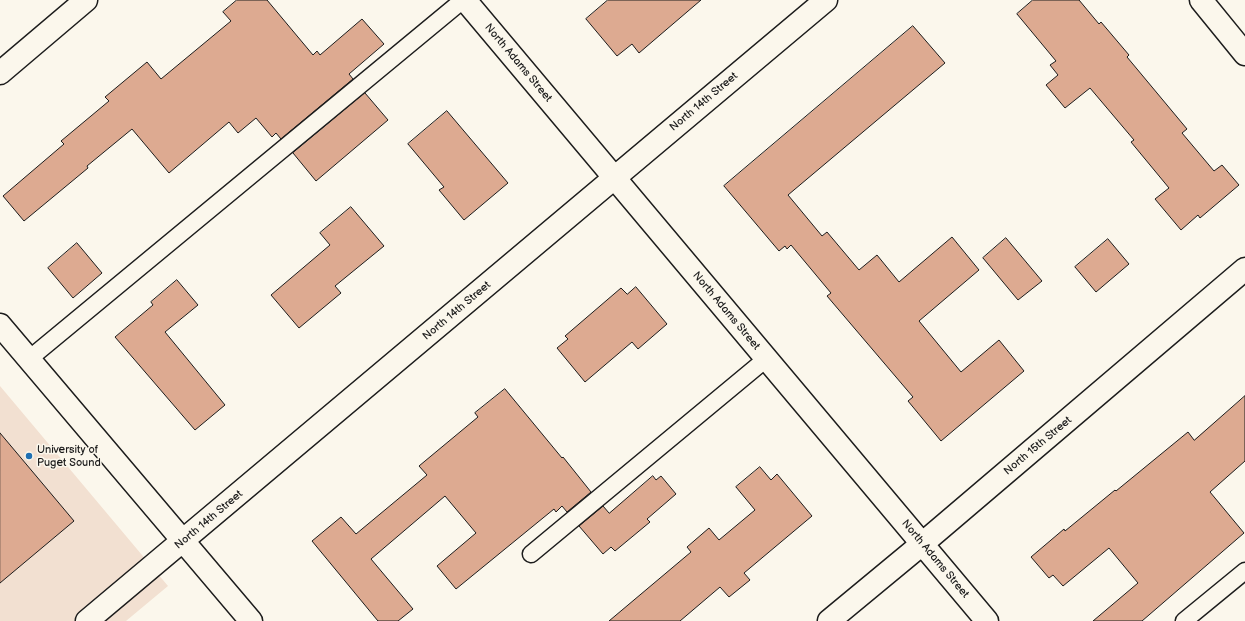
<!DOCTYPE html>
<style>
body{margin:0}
canvas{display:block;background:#fbf7ec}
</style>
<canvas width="1245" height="621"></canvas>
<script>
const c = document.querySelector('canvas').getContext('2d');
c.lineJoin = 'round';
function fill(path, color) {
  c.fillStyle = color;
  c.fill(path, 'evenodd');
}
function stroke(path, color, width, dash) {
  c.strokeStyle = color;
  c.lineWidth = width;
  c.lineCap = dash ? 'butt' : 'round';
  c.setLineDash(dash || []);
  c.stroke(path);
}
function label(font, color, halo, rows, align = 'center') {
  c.font = font + ' "Balsamiq Sans",sans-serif';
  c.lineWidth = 3;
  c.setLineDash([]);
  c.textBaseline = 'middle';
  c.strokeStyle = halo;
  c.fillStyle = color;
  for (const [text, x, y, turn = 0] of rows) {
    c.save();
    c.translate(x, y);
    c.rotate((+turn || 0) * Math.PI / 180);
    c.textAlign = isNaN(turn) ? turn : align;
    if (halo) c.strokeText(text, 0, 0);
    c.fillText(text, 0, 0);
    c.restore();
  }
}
fill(new Path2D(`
 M0,386l168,200 -42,35h-126z`), '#f2e0d1');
const building = new Path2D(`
 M237,0h30l46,55 4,-4 3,4 42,-36 22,25 -35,30 4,5 -72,60 -5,-6 -4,4 -16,-19 -18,15 -9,-11 -60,51 -37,-44 -45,37 1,2 -64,53 -21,-25 61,-52 -3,-3 48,-40 -4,-4 42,-35 14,17 70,-58 -8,-9z
 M608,0h93l-62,53 -7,-9 -15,12 -31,-37z
 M1033,0h46l20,24 2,-2 28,33 -2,2 60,72 -5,4 32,38 8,-6 17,20 -39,33 -2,-3 -17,15 -26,-31 14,-11 -38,-46 3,-2 -44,-52 -25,20 -19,-23 12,-10 -8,-10 6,-4 -39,-47z
 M913,26l32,37 -157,132 34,41 5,-4 32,38 18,-15 22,27 53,-45 27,33 -60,51 42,51 38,-32 25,31 -83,70 -33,-40 5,-4 -86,-101 4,-3 -40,-48 -4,4 -2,-3 -6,5 -55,-65z
 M365,93l23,27 -72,61 -23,-28z
 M447,111l61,72 -44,37 -25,-30 5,-3 -36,-43z
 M351,207l33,39 -49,40 6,7 -42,35 -28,-33 59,-50 -10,-12z
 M1006,238l36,43 -24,19 -35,-42z
 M1108,239l21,25 -33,28 -21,-25z
 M77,243l25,30 -29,25 -25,-30z
 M177,280l21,25 -33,27 60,73 -30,25 -80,-93 38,-32 -2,-3z
 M636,287l31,37 -29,25 -6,-7 -47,40 -28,-34 11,-9 -3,-3 56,-48 6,6z
 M505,389l57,69 1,-1 28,35 -24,20 -5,-6 -6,6 -2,-3 -98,80 -19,-23 39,-33 -31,-37 -74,63 42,50 -15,12h-20l-66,-80 29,-24 15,17 71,-59 -8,-9 59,-49 -3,-4z
 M1245,396v65l-35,31 34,41 -102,88h-49l45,-38 -29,-35 -46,38 -10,-11 -4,3 -18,-21 33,-28 1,2 50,-41 1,1 72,-59 6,8z
 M0,433l74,88 -74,62z
 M760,467l11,13 6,-6 35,42 -68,57 6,7 -21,17 -9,-10 -40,34h-71l82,-69 -4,-5 22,-19 10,12 36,-30 -19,-23z
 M653,476l3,4 5,-4 15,18 -29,25 3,3 -35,29 -4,-4 -8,7 -24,-28 24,-20 6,7z`);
fill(building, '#ddaa91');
stroke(building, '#1c1c1c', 1);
const lane = new Path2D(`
 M29,359l434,-359
 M531,554l235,-195
 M1184,621l61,-50`);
const street = new Path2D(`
 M465,0l522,621
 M0,73l86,-73
 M0,325l251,296
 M87,621l739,-621
 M829,621l93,-77 323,-275`);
const secondary = new Path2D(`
 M1201,0l44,54`);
stroke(lane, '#1c1c1c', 19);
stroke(street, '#1c1c1c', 25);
stroke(secondary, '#1c1c1c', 25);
stroke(lane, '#fbf7ec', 16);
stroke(street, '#fbf7ec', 22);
stroke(secondary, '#fbf7ec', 22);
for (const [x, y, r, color] of [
 [29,456,4,"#1f6fb2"]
]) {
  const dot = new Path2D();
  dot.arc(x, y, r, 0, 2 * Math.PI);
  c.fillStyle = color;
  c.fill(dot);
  stroke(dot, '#fbf7ec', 1.5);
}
label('11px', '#1c1c1c', '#fbf7ec', [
 ["North Adams Street",518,63,50],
 ["North 14th Street",704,102,-40],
 ["North 14th Street",457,311,-40],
 ["North Adams Street",726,311,50],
 ["North 15th Street",1038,446,-40],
 ["North 14th Street",209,520,-40],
 ["North Adams Street",935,559,50]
]);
label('11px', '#1c1c1c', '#fbf7ec', [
 ["University of",37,450],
 ["Puget Sound",37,463]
], 'left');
</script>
